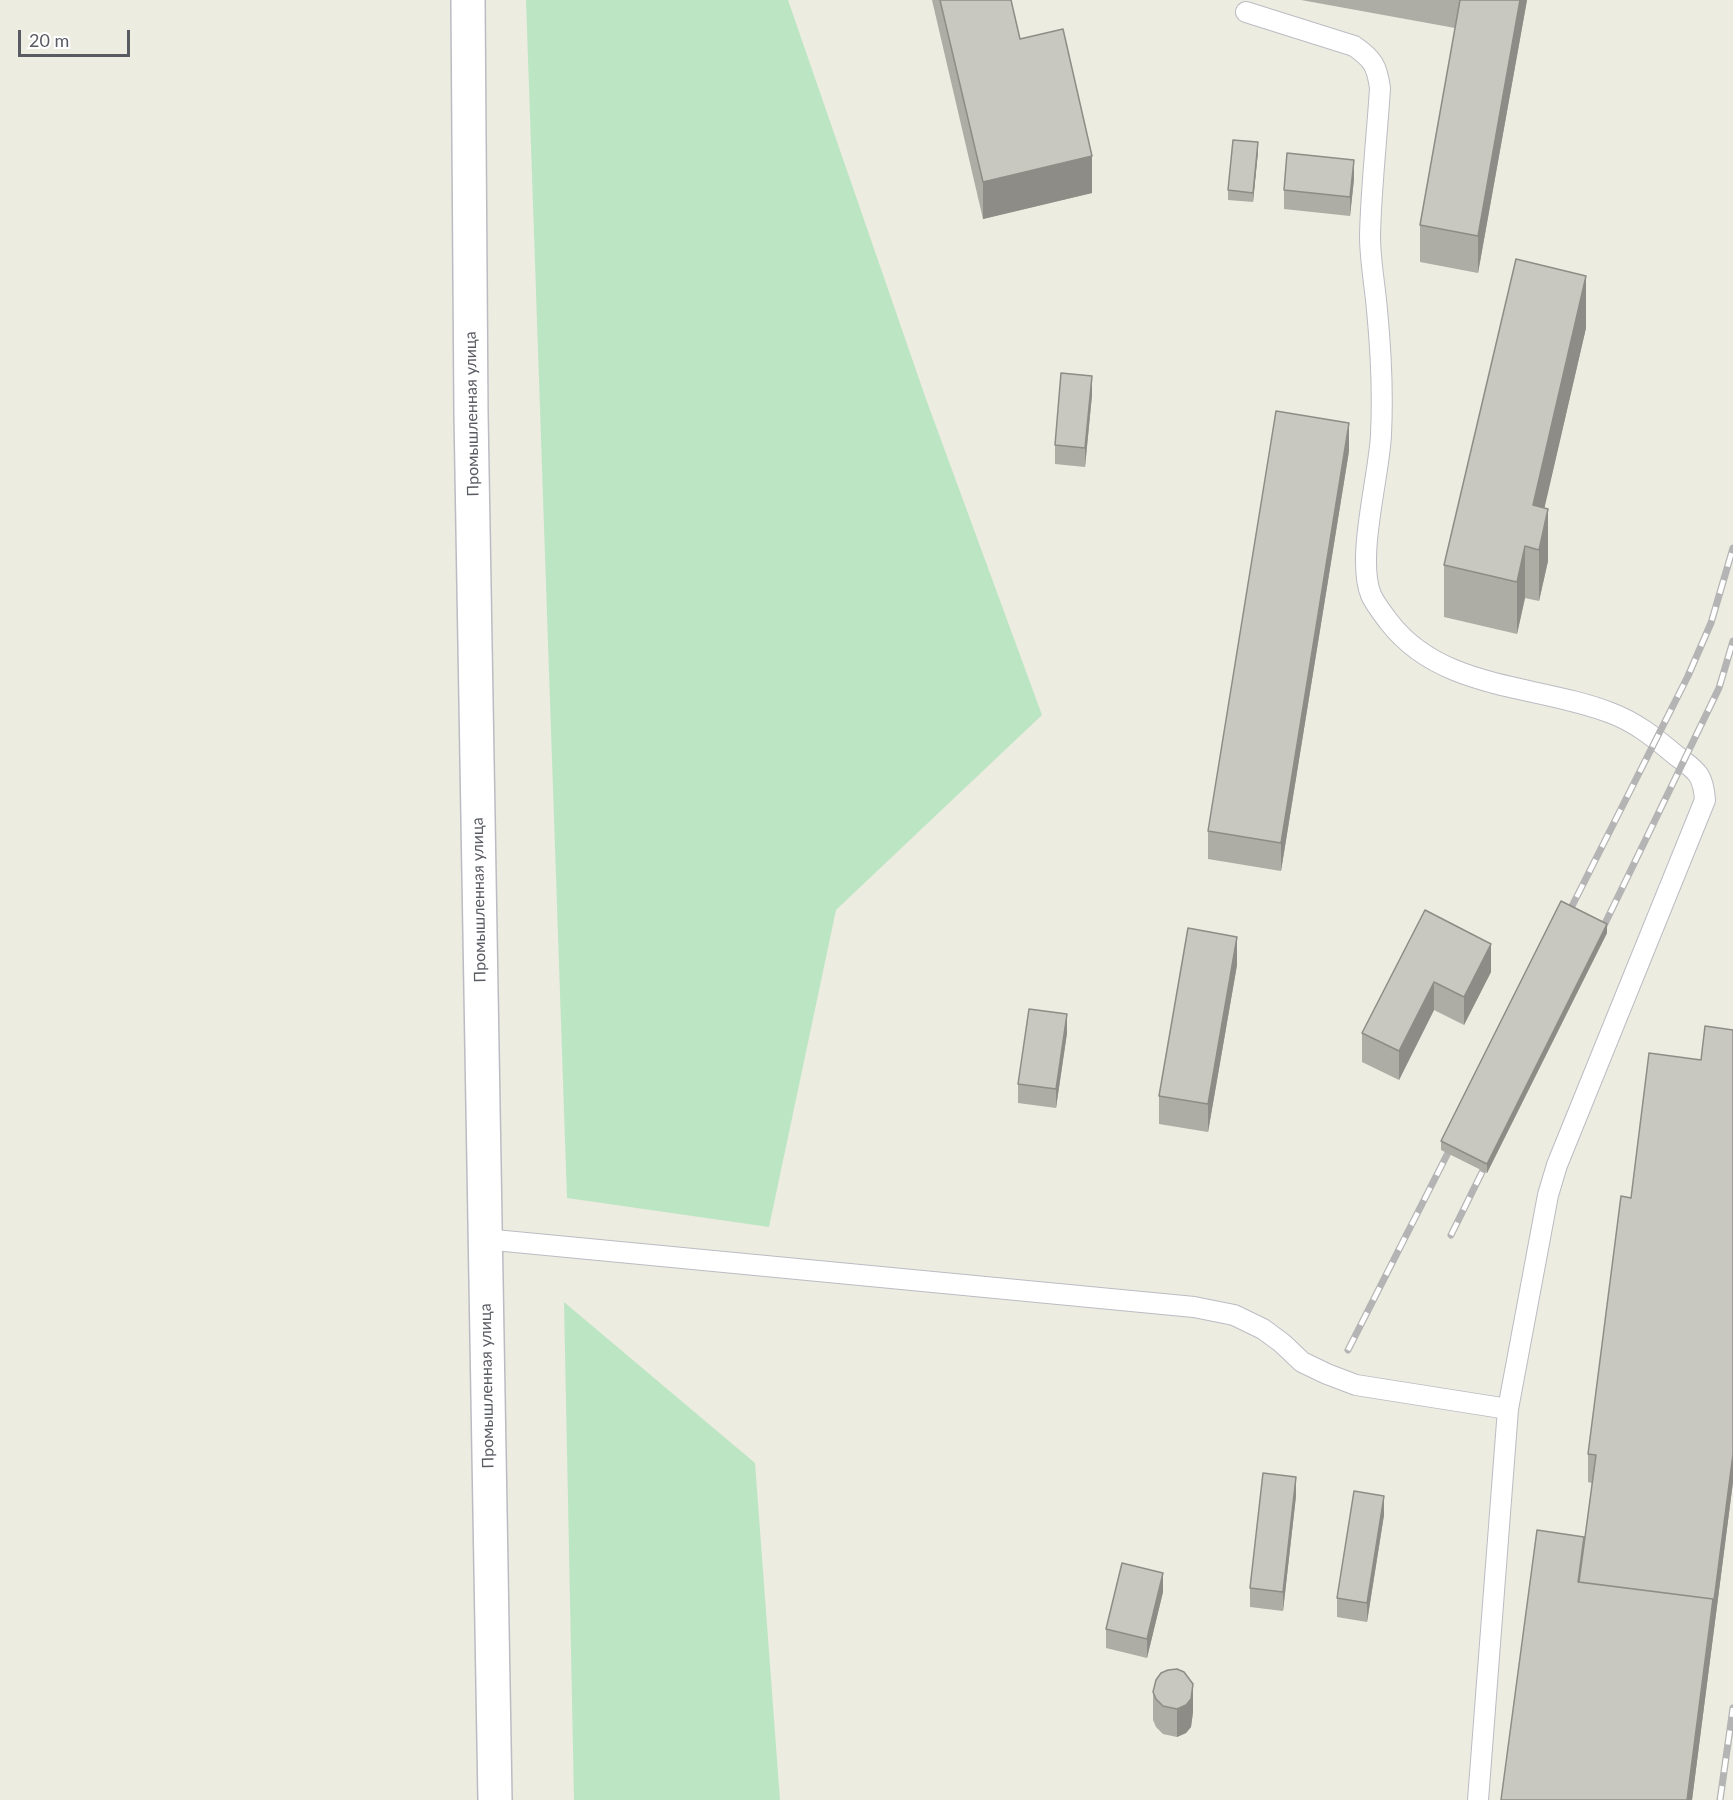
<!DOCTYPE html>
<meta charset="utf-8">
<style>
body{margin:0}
#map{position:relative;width:1733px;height:1800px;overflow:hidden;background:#edece0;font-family:Lato,sans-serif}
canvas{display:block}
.scale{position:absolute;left:18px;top:30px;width:112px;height:27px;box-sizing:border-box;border:3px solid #595b62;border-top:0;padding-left:8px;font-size:18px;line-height:21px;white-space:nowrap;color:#595b62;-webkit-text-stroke:4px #fff;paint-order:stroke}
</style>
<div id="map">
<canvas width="1733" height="1800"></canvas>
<div class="scale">20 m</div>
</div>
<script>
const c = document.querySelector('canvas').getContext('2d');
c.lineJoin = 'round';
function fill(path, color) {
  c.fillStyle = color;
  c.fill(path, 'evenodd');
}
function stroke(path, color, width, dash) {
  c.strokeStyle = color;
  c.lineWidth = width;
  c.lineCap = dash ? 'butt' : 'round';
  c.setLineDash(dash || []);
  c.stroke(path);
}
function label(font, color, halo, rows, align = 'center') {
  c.font = font + ' Lato,sans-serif';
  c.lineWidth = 6;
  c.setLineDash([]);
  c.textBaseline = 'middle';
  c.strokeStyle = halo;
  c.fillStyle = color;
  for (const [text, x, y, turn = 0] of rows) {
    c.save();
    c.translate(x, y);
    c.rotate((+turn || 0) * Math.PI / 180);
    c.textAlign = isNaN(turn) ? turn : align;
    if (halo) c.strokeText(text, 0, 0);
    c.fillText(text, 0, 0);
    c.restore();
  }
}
fill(new Path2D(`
 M526,0h262l138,399 116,316 -206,195 -67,317 -202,-29z
 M564,1302l191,161 25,337h-206z`), '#bce5c4');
const service = new Path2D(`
 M1246,12l108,34c19,13 23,20 26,42 -3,49 -9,99 -10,148 0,24 5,50 7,74 4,41 6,83 4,125 -2,42 -25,123 -10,160 4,9 12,19 18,27 53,69 148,62 222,91 24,9 43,24 62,40 21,17 30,18 32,47l-148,365 -9,30 -40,214 -30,391
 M484,1239l710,68 40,8 29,14 19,14 20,19 25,12 29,11 152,24`);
const tertiary = new Path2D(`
 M468,0l3,413 24,1387`);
stroke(service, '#bbbcc3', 22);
stroke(tertiary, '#bbbcc3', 36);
stroke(service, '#fff', 20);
stroke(tertiary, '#fff', 33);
const rail = new Path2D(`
 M1564,922l124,-246 23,-53 22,-75
 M1598,938l121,-250 14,-47
 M1451,1235l39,-79
 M1348,1350l107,-211
 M1720,1800l13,-92`);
stroke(rail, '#b4b4b5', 7);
stroke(rail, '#fff', 4.5, [14]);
fill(new Path2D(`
 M932,0h79l9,39 72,154 -109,26z
 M1301,0h226l-49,273 -58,-11v-37l35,-197z
 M1258,152l-5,50 -25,-2v-10z
 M1354,179l-4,37 -66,-7v-19z
 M1586,328l-42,180 4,53 -9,40 -14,-3 -8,36 -73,-17v-52z
 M1092,395l-7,72 -30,-3v-19z
 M1349,451l-68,420 -73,-12v-28z
 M1425,910l66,62 -27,53 -30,-15 -35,70 -37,-18v-29z
 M1607,933l-120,240 -46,-23v-9z
 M1237,965l-29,167 -49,-8v-28z
 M1067,1033l-11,75 -38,-5v-19z
 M1631,1198l102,284 -41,318h-191l83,-256 8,-61 -4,-1v-28z
 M1296,1496l-13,115 -33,-4v-19z
 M1384,1515l-17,107 -30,-5v-19z
 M1163,1592l-16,66 -41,-10v-19z
 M1153,1692l40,20 -2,15 -5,6 -9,4 -14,-3 -7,-7 -3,-7z`), '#adaca5');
fill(new Path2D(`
 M1520,0h7l-49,273v-37z
 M1258,142v10l-5,50v-9z
 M1092,156v37l-109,26v-37z
 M1354,160v19l-4,37v-19z
 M1586,276v52l-51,221 -2,-44z
 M1092,376v19l-7,72v-19z
 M1349,423v28l-68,420v-28z
 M1548,509v52l-9,40v-51z
 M1525,546v52l-8,36v-52z
 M1607,924v9l-120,240v-9z
 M1237,937v28l-29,167v-28z
 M1491,944v28l-27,53v-28z
 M1434,982v28l-35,70v-29z
 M1067,1014v19l-11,75v-19z
 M1733,1454v28l-41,318h-5z
 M1296,1477v19l-13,115v-19z
 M1384,1496v19l-17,107v-19z
 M1163,1573v19l-16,66v-19z
 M1193,1684v28l-2,15 -5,6 -9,4v-28z`), '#8d8c86');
const building = new Path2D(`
 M940,0h71l9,39 43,-10 29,127 -109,26z
 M1460,0h60l-42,236 -58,-11z
 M1233,140l25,2 -5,51 -25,-3z
 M1287,153l67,7 -4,37 -66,-7z
 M1516,259l70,17 -53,229 15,4 -9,41 -14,-4 -8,36 -73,-17z
 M1061,373l31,3 -7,72 -30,-3z
 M1276,411l73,12 -68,420 -73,-12z
 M1561,901l46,23 -120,240 -46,-23z
 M1425,910l66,34 -27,53 -30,-15 -35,69 -37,-18z
 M1188,928l49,9 -29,167 -49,-8z
 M1029,1009l38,5 -11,75 -38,-5z
 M1705,1026l28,4v424l-20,154v-9l-134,-17 17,-127 -8,-1 33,-258 10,2 18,-145 52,7z
 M1263,1473l33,4 -13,115 -33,-4z
 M1354,1491l30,5 -17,107 -30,-5z
 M1537,1530l47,7 -6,45 135,17 -26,201h-186z
 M1122,1563l41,10 -16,66 -41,-10z
 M1177,1669l7,3 9,12 -2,15 -5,6 -9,4 -14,-3 -7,-7 -3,-7 3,-12 5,-7 7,-3z`);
fill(building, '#c9c8c0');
stroke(building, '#8d8c86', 1.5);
label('16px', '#595b62', '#fff', [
 ["Промышленная улица",472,414,-91],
 ["Промышленная улица",479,900,-91],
 ["Промышленная улица",487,1386,-91]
]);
</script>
